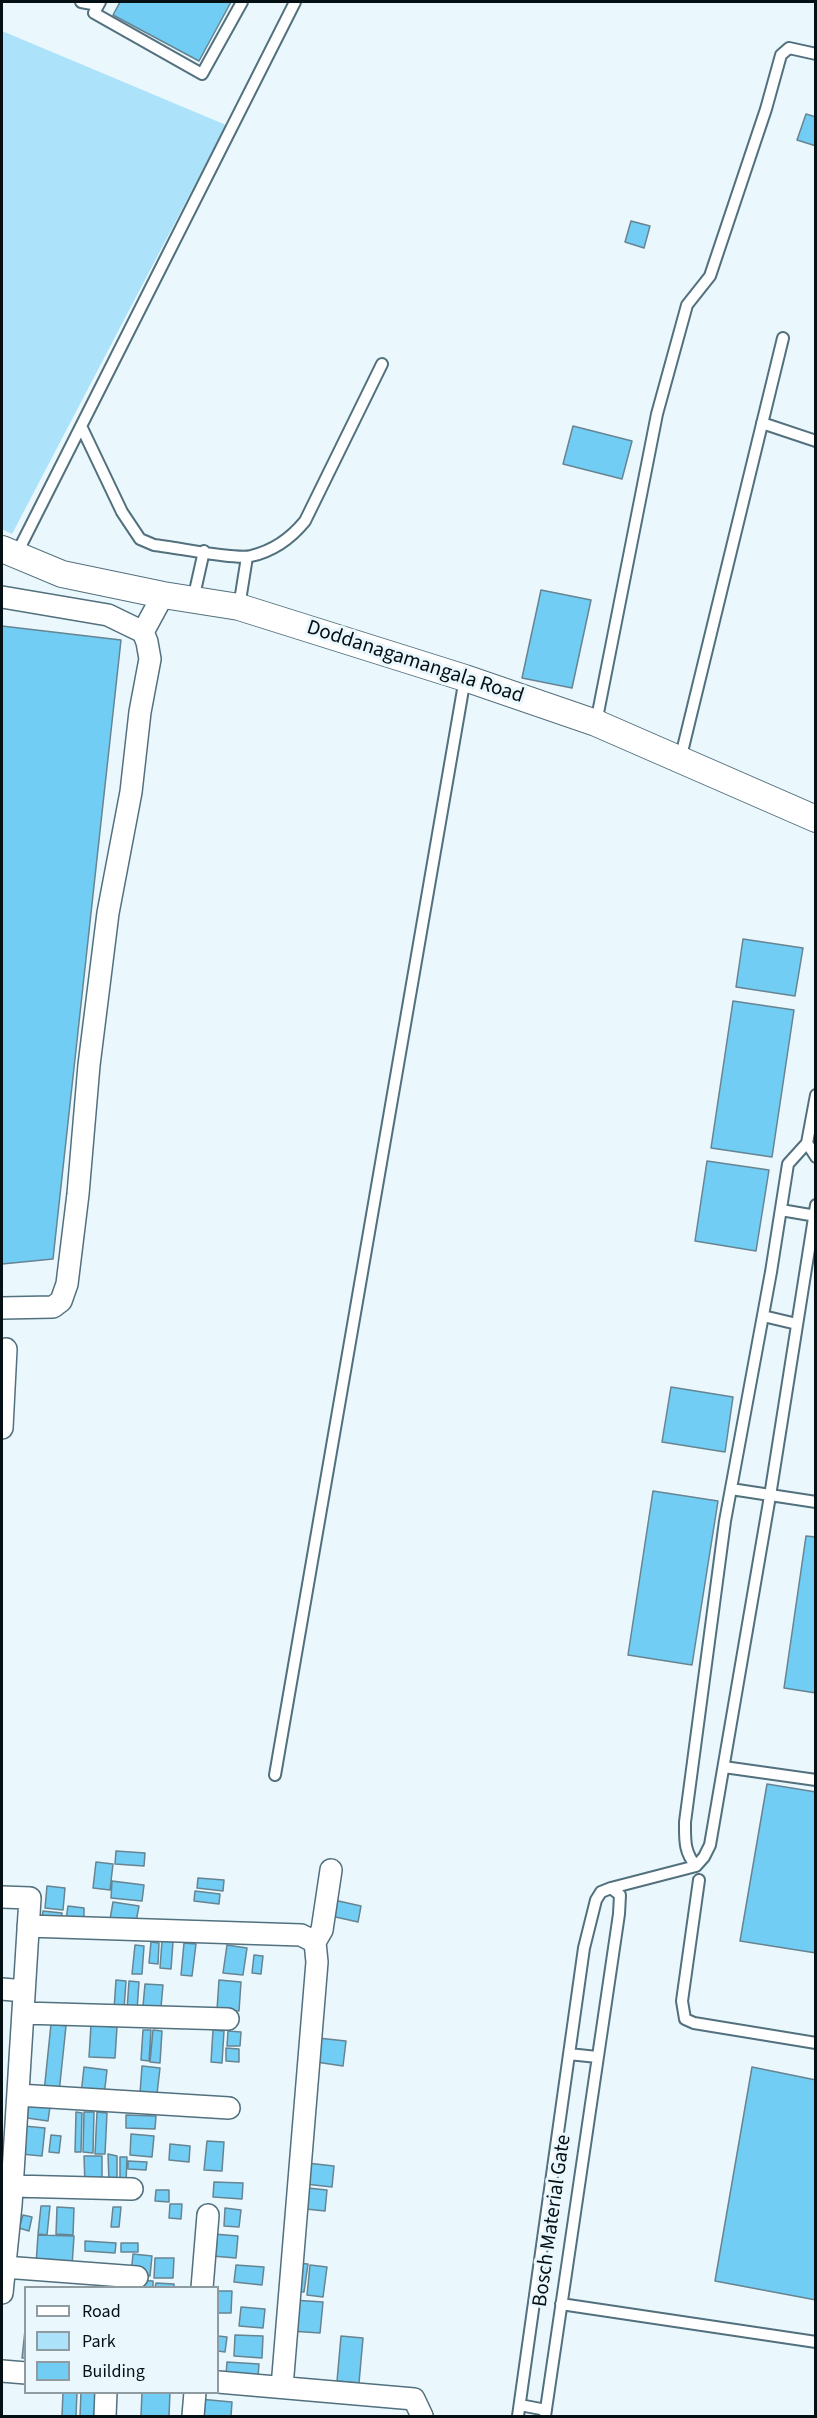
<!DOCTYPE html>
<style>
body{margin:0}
#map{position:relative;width:817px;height:2418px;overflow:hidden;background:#eaf7fd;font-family:"Source Sans 3",sans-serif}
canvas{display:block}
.frame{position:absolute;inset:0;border:3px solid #051015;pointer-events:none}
.legend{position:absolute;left:24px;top:2286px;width:195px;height:108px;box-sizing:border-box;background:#eaf7fd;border:2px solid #8e9ba0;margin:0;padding:8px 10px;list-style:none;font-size:18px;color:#051015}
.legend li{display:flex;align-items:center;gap:12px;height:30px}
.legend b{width:30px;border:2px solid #8e9ba0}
</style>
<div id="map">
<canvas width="817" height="2418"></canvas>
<div class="frame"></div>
<ul class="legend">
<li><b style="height:8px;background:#fff"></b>Road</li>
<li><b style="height:16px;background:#ace2fa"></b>Park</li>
<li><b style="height:16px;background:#71cdf3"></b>Building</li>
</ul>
</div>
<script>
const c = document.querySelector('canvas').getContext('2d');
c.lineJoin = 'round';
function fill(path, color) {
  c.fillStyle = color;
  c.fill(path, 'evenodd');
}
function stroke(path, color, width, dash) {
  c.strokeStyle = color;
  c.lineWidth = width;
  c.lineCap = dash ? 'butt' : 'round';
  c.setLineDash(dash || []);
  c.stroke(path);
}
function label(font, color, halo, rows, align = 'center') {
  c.font = font + ' "Source Sans 3",sans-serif';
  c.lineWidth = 6;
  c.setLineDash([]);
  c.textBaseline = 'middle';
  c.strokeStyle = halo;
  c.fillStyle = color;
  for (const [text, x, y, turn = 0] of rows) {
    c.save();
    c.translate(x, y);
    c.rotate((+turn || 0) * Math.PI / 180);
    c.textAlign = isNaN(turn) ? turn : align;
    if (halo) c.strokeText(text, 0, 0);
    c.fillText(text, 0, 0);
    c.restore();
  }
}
fill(new Path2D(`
 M2,31l224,94 -214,409 -10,-5z`), '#ace2fa');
const building = new Path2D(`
 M120,2h111l-32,59 -86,-46z
 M806,114l10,3v29l-19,-6z
 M631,221l19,5 -6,22 -19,-6z
 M573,426l59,15 -10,38 -59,-15z
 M541,590l50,10 -19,88 -50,-10z
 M2,626l119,14 -68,619 -51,5z
 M743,939l60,9 -8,48 -59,-9z
 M733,1001l61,9 -22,147 -61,-9z
 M707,1161l62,9 -13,81 -61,-10z
 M671,1387l62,10 -8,55 -63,-10z
 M653,1491l65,10 -26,164 -64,-10z
 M806,1536l10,1v156l-32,-5z
 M767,1784l49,8v161l-76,-12z
 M116,1851l29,2 -1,13 -29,-2z
 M96,1862l17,2 -3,26 -17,-2z
 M198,1878l26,2 -1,11 -26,-3z
 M112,1881l32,4 -2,16 -31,-3z
 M47,1886l18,2 -2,22 -18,-2z
 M195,1891l25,3 -1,10 -25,-3z
 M334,1900l27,6 -3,16 -27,-6z
 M113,1902l26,4 -4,21 -26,-2z
 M68,1906l16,2v13l-18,-2z
 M43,1911l19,2 -2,11h-19z
 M162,1941l11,1 -2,27 -11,-1z
 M151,1942l8,1 -1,21 -9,-1z
 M184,1943l12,1 -4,32 -11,-1z
 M135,1945l9,1 -2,28h-10z
 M227,1945l20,3 -4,27 -20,-2z
 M254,1955l9,1 -2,18 -9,-1z
 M116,1980l10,1 -2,28h-10z
 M219,1980l22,2 -2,29 -22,-1z
 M129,1981l10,1 -2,28h-10z
 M145,1984l18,1 -2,22 -18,-1z
 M51,2024l15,2 -7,67 -15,-1z
 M91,2025l26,2 -2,31 -26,-1z
 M143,2030h8l-2,31 -8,-1z
 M153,2030l9,1 -2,32 -10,-1z
 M213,2030l11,1 -2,32 -11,-1z
 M228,2031l13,1 -1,14h-13z
 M318,2038l28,3 -3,25 -27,-4z
 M226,2048l13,1v13l-13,-1z
 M142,2066l18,2 -3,26 -17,-1z
 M84,2067l23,3 -3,26 -23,-2z
 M752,2067l64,13v220l-101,-19z
 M29,2104l21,3 -2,14 -21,-3z
 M76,2112l6,1 -1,39h-6z
 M84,2112h10l-1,41 -10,-1z
 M97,2112l10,1 -2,41h-10z
 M126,2115l30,1 -1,13 -29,-1z
 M24,2126l21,2 -3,28 -21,-2z
 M131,2134l23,2 -2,21 -22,-2z
 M51,2135l10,1 -2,17 -10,-1z
 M207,2141l17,1 -2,29 -18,-1z
 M170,2144l20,2 -1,16 -20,-2z
 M108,2154l9,2v27h-8z
 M84,2156h18v29h-17z
 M120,2157h7l-1,26h-6z
 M128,2161l19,1 -1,8 -18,-1z
 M307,2163l27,3 -2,21 -27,-3z
 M214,2182l29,1 -1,16 -29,-2z
 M308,2188l19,2 -2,21 -19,-2z
 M156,2190h13v12l-14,-1z
 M170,2204h12l-1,15 -12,-1z
 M41,2206h9l-3,29 -9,-1z
 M57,2207l17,1 -1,27 -17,-1z
 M113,2207h8l-2,20h-8z
 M225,2208l16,2 -2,17 -15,-1z
 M23,2215l9,2 -3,14 -10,-3z
 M214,2234l24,2 -2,22 -24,-2z
 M38,2235l36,1 -2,30 -36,-2z
 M85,2241l31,2 -1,10 -30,-2z
 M121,2243h17v9h-17z
 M133,2254l19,2 -2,20 -19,-2z
 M155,2258h19l-1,20h-19z
 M297,2263l11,1 -4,28 -11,-1z
 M236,2265l28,2 -2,18 -28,-3z
 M310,2265l17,2 -4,30 -16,-2z
 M134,2280l19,1v7h-19z
 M156,2283l18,1v4h-19z
 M218,2291h14l-1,22h-13z
 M293,2300l30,2 -3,31 -30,-2z
 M241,2307l24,2 -2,19 -24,-2z
 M26,2321v37h-4z
 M235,2335l28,1 -1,22 -28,-2z
 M218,2336l9,1 -2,15 -7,-1z
 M341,2336l22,2 -4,45 -22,-2z
 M227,2362l32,2 -1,13 -32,-2z
 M63,2392h14l-1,24h-14z
 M81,2392l15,1 -2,23h-14z
 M142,2392h28l-1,24h-28z
 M199,2399l33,3 -1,14h-34z`);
fill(building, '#71cdf3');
stroke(building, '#668492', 1.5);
const service = new Path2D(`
 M81,2l17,3
 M100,2l-6,11 108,61 40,-72
 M762,423l54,18
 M81,426l41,86 18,27 14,6c21,2 81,15 97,11 22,-5 41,-19 54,-35l77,-157
 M16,555l279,-553
 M193,600l11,-49
 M239,607l8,-50
 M596,723l61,-309 30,-109 23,-29 56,-167 15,-54 8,-7 27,6
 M680,760l103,-422
 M807,1143l9,14
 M781,1210l35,6
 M763,1316l34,8
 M731,1489l85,13
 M724,1767l92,13
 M275,1775l190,-1097
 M696,1866c-12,-14 -11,-26 -11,-44l40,-301 46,-249 17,-108 19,-21 9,-48
 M699,1880l-17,121 3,18 9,4 122,20
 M569,2054l28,3
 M561,2304l255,38
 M520,2405l26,5
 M518,2416l66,-468 12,-48 5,-8 10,-4 85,-22 8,-9 6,-12 60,-349 46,-291
 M545,2416l74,-502 1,-19 -9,-7`);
const minor = new Path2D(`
 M2,597l106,18 35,17 4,10 3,17 -10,53 -9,80 -23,121 -19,152 -11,129 -11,90 -6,17 -8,6 -51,1
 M143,632l20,-37
 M2,1428l4,-79
 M2,1897l28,1 -19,307 -9,88
 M28,1926l273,9 14,7 2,20 -35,425
 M315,1942l7,-12 9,-60
 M2,1989l22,2
 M23,2013l205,6
 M18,2095l211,13
 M13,2186l119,3
 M4,2267l133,10
 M202,2288l6,-73
 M2,2371l24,2
 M218,2382l196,17 8,17
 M105,2416l1,-24
 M193,2416l2,-24`);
const tertiary = new Path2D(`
 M2,549l60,25 101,21 76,12 226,71 131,45 220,96`);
stroke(service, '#52707d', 14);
stroke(minor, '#52707d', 24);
stroke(tertiary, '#52707d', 28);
stroke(service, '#fff', 10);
stroke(minor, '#fff', 21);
stroke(tertiary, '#fff', 26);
label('21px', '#051015', '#eaf7fd', [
 ["Doddanagamangala Road",415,663,18],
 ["Bosch Material Gate",553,2221,-82]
]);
</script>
